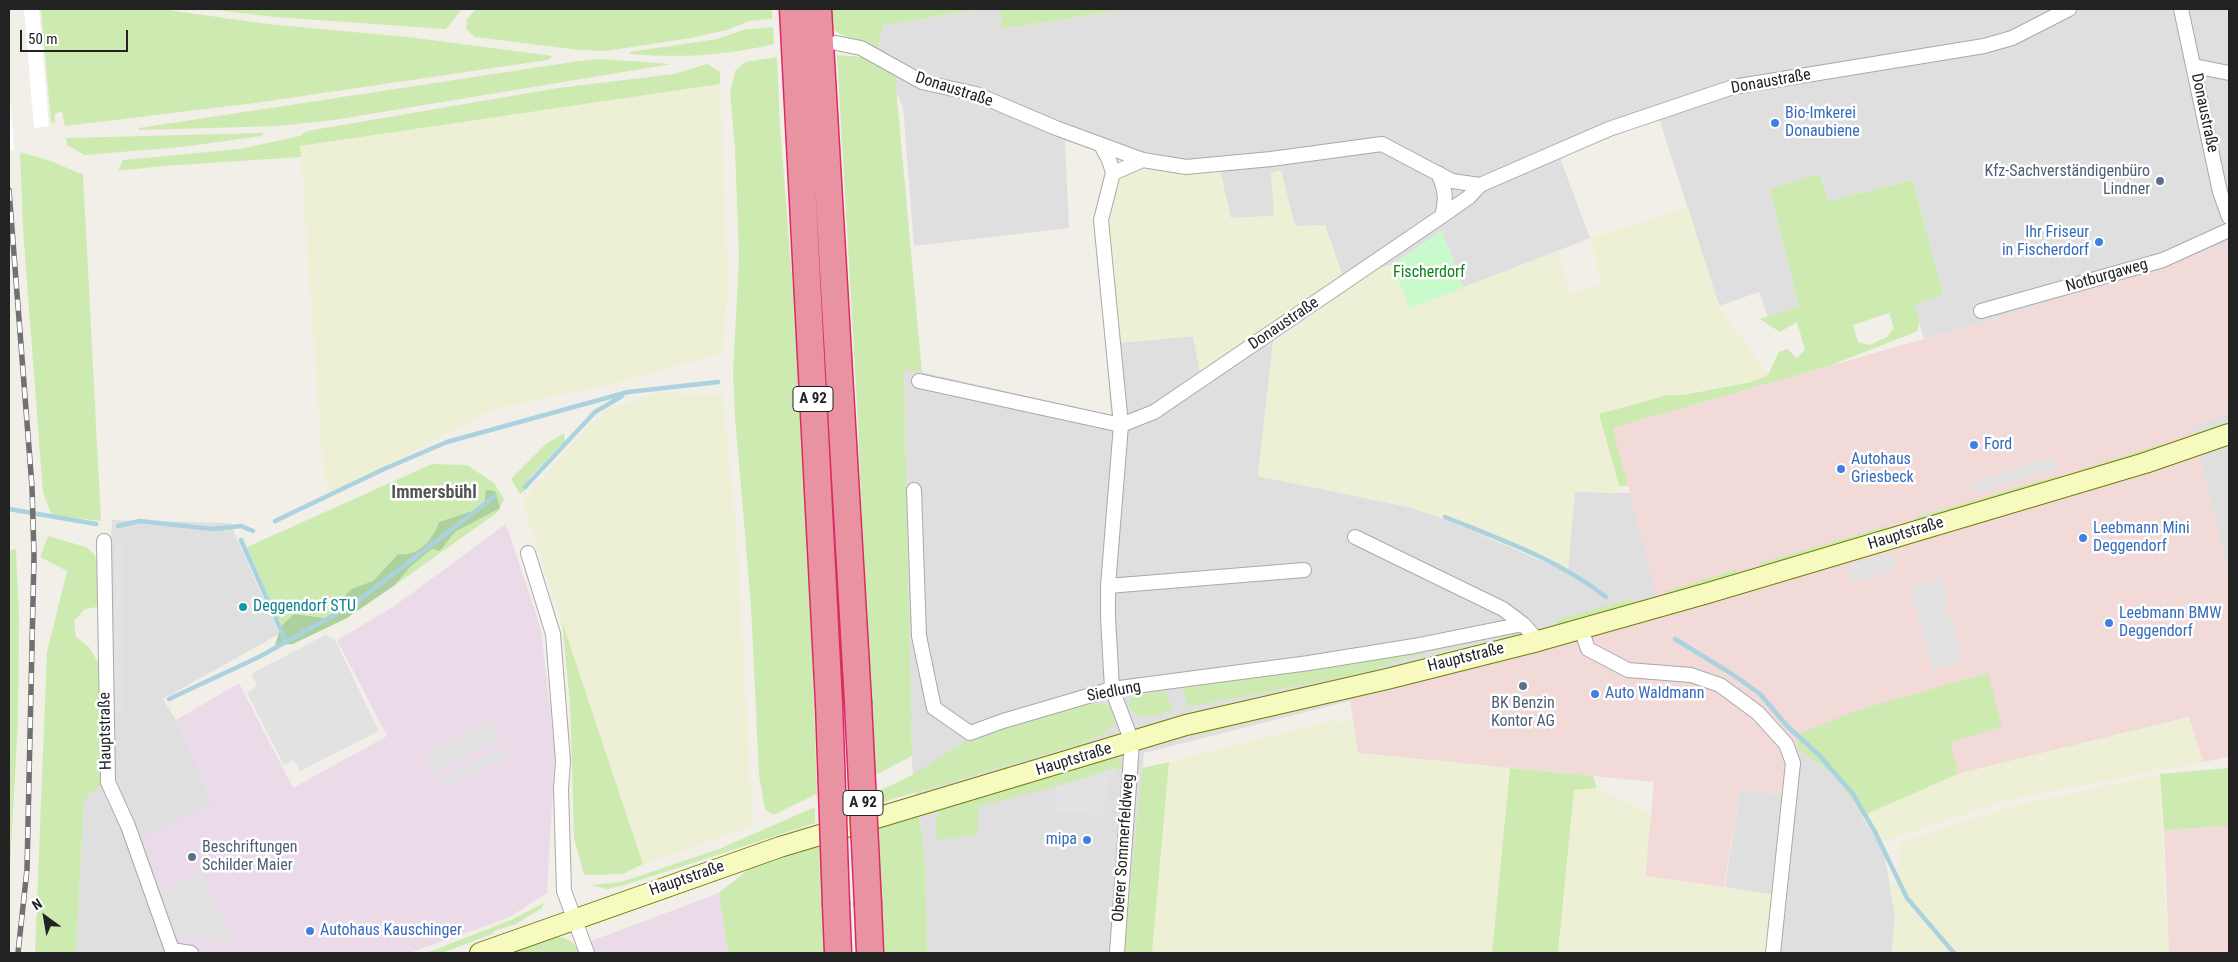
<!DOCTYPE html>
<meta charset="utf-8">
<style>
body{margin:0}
#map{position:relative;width:2238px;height:962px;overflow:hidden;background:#f2efe9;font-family:"Roboto Condensed",sans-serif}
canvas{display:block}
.frame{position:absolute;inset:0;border:10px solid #222;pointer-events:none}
.north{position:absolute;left:20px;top:892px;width:50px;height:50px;-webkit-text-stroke:4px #fff;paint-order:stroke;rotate:328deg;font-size:14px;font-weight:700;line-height:20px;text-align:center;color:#222}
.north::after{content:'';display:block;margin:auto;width:18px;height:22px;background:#222;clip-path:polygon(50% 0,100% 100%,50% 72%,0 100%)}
.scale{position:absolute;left:20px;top:30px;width:108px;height:22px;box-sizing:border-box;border:2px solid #222;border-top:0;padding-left:6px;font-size:15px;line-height:18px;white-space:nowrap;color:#222;-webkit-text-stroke:4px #fff;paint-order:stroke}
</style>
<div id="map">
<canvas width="2238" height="962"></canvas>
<div class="frame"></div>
<div class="north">N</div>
<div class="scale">50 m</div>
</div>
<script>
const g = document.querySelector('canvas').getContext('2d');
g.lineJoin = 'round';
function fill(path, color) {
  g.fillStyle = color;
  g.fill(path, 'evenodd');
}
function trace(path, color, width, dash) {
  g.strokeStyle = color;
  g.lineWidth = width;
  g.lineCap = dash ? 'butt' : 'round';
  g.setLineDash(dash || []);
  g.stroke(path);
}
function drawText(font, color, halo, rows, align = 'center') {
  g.font = font + ' "Roboto Condensed",sans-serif';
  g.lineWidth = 5;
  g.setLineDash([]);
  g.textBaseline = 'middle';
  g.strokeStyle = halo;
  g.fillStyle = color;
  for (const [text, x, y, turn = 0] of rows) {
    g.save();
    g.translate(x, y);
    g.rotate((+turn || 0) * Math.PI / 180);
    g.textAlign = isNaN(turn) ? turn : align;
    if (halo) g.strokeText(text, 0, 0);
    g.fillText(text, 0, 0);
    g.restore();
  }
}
fill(new Path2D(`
 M982 9H1000L1003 29 1127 9H2229V244L2011 314 1924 339 1914 304 1943 295 1913 180 1828 201 1821 175 1770 189 1799 307 1768 317 1759 292 1719 306 1659 118 1560 158 1590 238 1463 288 1442 231 1392 265 1342 275 1325 225 1296 227 1271 173 1275 216 1231 218 1143 160 1065 141 1069 228 914 246 903 107 875 52 878 51 883 25Z
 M1275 325 1258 476 1409 507 1447 520 1567 572 1575 491 1630 493 1662 613 1350 701 1144 753 1124 953H927L925 861 912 766 904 368 1111 415 1106 344 1194 336 1200 373Z
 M2229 413V575L2193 428Z
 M112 520 230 523 279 634 163 699 176 720 213 803 181 953H76L84 799 115 735 111 541Z
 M1797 748 1838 778 1884 852 1895 914 1892 953H1767L1774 895 1725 887 1740 789 1794 796Z`), '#e0dfdf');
fill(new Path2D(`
 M2229 244V413L2193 428 2229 575V757L2203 762 2188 717 1958 774 1949 742 1798 734 1795 796 1740 789 1724 887 1645 876 1654 782 1358 753 1350 701 1661 613 1613 428 2011 314Z
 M2229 826V953H2169L2164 830Z`), '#f2dad9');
fill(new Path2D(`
 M506 524 541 629 555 753 547 893 508 918 409 953H181L142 837 213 803 176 720 239 683 293 788 387 736 337 640 393 607Z
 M719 893 728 953H559Z`), '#ebdbe8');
fill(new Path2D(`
 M720 84 728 281 723 353 614 384 494 409 328 495 321 445 300 146Z
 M1153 168 1220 170 1231 218 1274 216 1271 173 1281 170 1295 226 1325 225 1342 275 1200 373 1193 336 1120 343 1109 239 1110 212 1118 181 1133 172Z
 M1688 208 1719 306 1768 375 1752 382 1683 395H1666L1599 414 1619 486 1618 493 1575 492 1568 572 1447 520 1409 507 1258 476 1273 344 1377 268 1392 265 1410 307 1559 251 1570 295 1602 284 1590 238Z
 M657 393 723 395 737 540 753 826 643 864 522 502 586 428 607 410Z
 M2189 717 2203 762 2007 800 1879 843 1862 816 1958 774Z
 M1333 720 1342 723 1353 720 1358 753 1510 768 1492 953H1152L1169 762Z
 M2160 774 2168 953H1892L1895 914 1890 886 1899 883V843L2014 806Z
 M1597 788 1651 814 1645 876 1774 895 1767 953H1558L1574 790Z`), '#eef0d5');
fill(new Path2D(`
 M41 9H161L267 24 408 37 553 56 548 60 255 103 65 126 62 111 55 114V123L51 122Z
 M208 9H462L446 29 274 17Z
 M476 9H772V19L749 21 727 30 691 38 606 51 579 50 475 37 466 29 467 19Z
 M832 9H982L883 25 878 51 875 52 833 30Z
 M1000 9H1127L1002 29Z
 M773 27 774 44C721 56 684 58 630 54V52L717 39 743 30Z
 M837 55 863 57 895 76 922 372 904 369 912 756 873 776 857 406Z
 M777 57 780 126 806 454 817 794 773 815 765 809 759 775 751 606 735 417 733 373 739 257 735 148 730 93 735 71 745 62Z
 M602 59 671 64 340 119 280 126 139 130V128L579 61Z
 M707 64 720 72V84L300 146 301 157 163 166 118 171 123 160 240 149 300 136 307 131 558 88 674 74Z
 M264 133 262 136 181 147 85 155 67 145 66 138Z
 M20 152 51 161 79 173H83L101 521 52 515 43 493 23 230Z
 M1820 174 1828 201 1913 180 1943 295 1915 304 1919 321 1918 331 1829 366 1613 428 1628 486H1619L1599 414 1667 395H1683L1752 382 1768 375 1779 352 1787 349 1797 358 1805 350 1797 322 1780 332 1760 319 1799 307 1770 189ZM1889 313 1894 328 1887 337 1870 345 1858 342 1853 325Z
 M564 433 565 441 529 478V487L520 494 511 479 546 444Z
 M2162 444V448L2084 472 2081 470Z
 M432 464 467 465 494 483 504 499 498 512 395 585 410 567 432 549 440 551 455 532 499 508 484 507 440 522C432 540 420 556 398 554L373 581 351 589 335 606 339 610 325 618 294 614 281 626 247 547Z
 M2057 476 2056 481 1917 521 1914 518Z
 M1888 526V529L1763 566 1760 563Z
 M48 536 86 547 95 555 98 572 97 607 85 609 74 621 76 637 89 647 101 667V784L84 799 76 953H35L47 652 67 571 40 557Z
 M16 549 19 619 18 721 9 887V550Z
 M1738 569 1737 574 1664 594V592Z
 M1632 599 1630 604 1556 625 1555 623 1556 620Z
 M562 621 643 864 623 874 584 875 574 838 570 703Z
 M1508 631V634L1435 651 1433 646Z
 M1424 650 1425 653 1396 661 1371 671 1190 707 1187 704 1183 690 1184 688Z
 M1988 673 2002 727 1950 742 1958 774 1862 816 1838 778 1797 748 1798 734 1858 710Z
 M1166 690 1172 710C1155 715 1143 722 1129 708L1130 701 1136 695Z
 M1368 690 1371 693 1198 735 1197 731Z
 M1091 703 1105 704 1113 711 1114 724 1102 735 1076 745 876 804 875 793 910 776 963 743 993 728Z
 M1111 758 1120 759 1124 768 1115 770V768L1055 787 979 806 977 835 937 840 936 820 941 806Z
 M1169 762 1152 953H1124L1142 768Z
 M1510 768 1593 776 1597 788 1574 790 1558 953H1492Z
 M2229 768V826L2164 830 2160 774Z
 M815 807V823L625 885 606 889 592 885 621 882 719 849Z
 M919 815 925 861 927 953H879L877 827Z
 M827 844 829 953H728L719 893 749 869Z
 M544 903 542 908 516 924 494 931 492 934 442 953H426L511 920Z
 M559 937C570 939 575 943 578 953H508L546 938Z`), '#cdebb0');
fill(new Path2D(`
 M486 490 495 491 500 508 455 532 440 551 432 549 410 567 395 585 347 618 293 644 275 645 281 626 294 614 325 618 338 610 335 606 351 589 373 581 398 554C420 556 432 540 439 522L484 507Z`), '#add19e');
fill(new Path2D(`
 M1442 231 1463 288 1410 308 1392 265Z`), '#c8facc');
fill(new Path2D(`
 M2053 457 2057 468 1975 494 1972 483Z
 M115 542H124V711H114Z
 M1892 553 1897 569 1853 583 1848 565Z
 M1944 578 1949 604 1944 606 1947 620 1952 618 1962 662 1933 670 1910 588Z
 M325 635 335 640 379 731 300 771 294 760 284 765 247 693 257 686 251 674Z
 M490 720 499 738 436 773 426 755Z
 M502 746 507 755 445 789 441 780Z
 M1115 768 1116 774 1108 779 1104 815 1057 813 1055 787Z
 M202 872V873L232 943 177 936 161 891Z`), '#e2e2e2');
fill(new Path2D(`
 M24 9H39L49 126 34 128Z
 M9 87 14 150H9Z`), '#fff');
trace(new Path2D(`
 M525 487 595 412 622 396
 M9 509 96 524
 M1445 517C1502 540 1557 559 1606 597
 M275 521 384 469 447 442 628 392 718 382
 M118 526 140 521 212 529 241 526 253 531
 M241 540 286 642
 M1675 639 1732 674 1760 694 1788 727 1818 754 1853 794 1875 832 1907 898 1954 953
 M169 699 259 657 354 604 495 496`), '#aad3df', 4.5);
const street = new Path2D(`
 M2181 9 2220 192 2229 217
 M836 43 861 48 922 82 976 94 1056 128 1143 160 1186 167 1271 159 1382 144 1452 181 1480 185
 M2194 66 2229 73
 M1101 145 1109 160 1113 173 1101 220 1121 425 1108 586V617L1112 689 1132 742 1117 953
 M1113 173 1143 160
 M1438 173C1445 188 1447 199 1442 216
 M1981 311 2163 260 2229 230
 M919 381 1121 425 1154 412 1442 216 1469 197 1480 185 1609 129 1733 87 1984 46 2012 38 2069 9
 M914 490 919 636 934 708 970 733 1003 721 1112 689 1309 663 1414 646 1523 624
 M1355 537 1503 609 1523 624 1538 641
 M104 541 108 782 128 826 172 950 191 953
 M528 553 553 634 563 761 561 789 564 891 587 953
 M1108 586 1304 570
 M1581 629 1588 649 1628 670 1691 675 1720 685 1758 713 1786 744 1793 763 1773 953`);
const secondary = new Path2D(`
 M480 953 780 847 1186 725 1387 679 1538 641 1708 593 2145 463 2229 434`);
const highway = new Path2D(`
 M793 9 829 703
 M818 9 858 702
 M836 905 838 953
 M868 905 870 953`);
trace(street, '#a9a9a9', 16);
trace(secondary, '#707d05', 22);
trace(highway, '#dc2a67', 29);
trace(street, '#fff', 14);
trace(secondary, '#f7fabf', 20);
trace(highway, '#e892a2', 26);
const rail = new Path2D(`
 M9 190 32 487 34 556 27 869 18 953`);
trace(rail, '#707070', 5.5);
trace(rail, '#fff', 4, [11]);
const highwayBridge = new Path2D(`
 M858 702 868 905
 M829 703 836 905`);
trace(highwayBridge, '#dc2a67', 29, []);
trace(highwayBridge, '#e892a2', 26);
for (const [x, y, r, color] of [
 [1775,123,5,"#3f7fe0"],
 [2160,181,5,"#5c6f8a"],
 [2099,242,5,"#3f7fe0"],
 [1974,445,5,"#3f7fe0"],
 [1841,469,5,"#3f7fe0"],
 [2083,538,5,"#3f7fe0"],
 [243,607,5,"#0f9aa8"],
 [2109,623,5,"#3f7fe0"],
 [1523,686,5,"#5c6f8a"],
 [1595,694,5,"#3f7fe0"],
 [1087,840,5,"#3f7fe0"],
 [192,857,5,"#5c6f8a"],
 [310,931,5,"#3f7fe0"]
]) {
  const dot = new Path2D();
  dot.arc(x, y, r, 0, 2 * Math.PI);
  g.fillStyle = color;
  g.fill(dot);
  trace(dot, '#fff', 2);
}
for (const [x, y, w] of [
 [813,399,40],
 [863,803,40]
]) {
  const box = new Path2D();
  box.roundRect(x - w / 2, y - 12.5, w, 25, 4);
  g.fillStyle = '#fff';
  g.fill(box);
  trace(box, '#222', 1);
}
drawText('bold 15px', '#222', null, [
 ["A 92",813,399],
 ["A 92",863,803]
]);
drawText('16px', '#222', '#fff', [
 ["Donaustraße",1771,82,-10],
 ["Donaustraße",954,90,18],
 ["Donaustraße",2204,113,78],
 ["Notburgaweg",2107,276,-16],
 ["Donaustraße",1284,324,-34],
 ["Hauptstraße",1906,534,-17],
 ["Hauptstraße",1466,658,-14],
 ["Siedlung",1114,692,-11],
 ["Hauptstraße",106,731,-91],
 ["Hauptstraße",1074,760,-17],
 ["Oberer Sommerfeldweg",1124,848,-86],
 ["Hauptstraße",687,879,-19]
]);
drawText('16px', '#366cbe', '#fff', [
 ["Bio-Imkerei",1785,114],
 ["Donaubiene",1785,132],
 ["Ihr Friseur",2089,233,"right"],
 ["in Fischerdorf",2089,251,"right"],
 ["Ford",1984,445],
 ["Autohaus",1851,460],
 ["Griesbeck",1851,478],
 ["Leebmann Mini",2093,529],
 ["Deggendorf",2093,547],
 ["Leebmann BMW",2119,614],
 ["Deggendorf",2119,632],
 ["Auto Waldmann",1605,694],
 ["mipa",1077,840,"right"],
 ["Autohaus Kauschinger",320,931]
], 'left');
drawText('16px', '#4e5e75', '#fff', [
 ["Kfz-Sachverständigenbüro",2150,172],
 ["Lindner",2150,190],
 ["BK Benzin",1523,704,"center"],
 ["Kontor AG",1523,722,"center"],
 ["Beschriftungen",202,848,"left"],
 ["Schilder Maier",202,866,"left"]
], 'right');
drawText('16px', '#0c8416', '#fff', [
 ["Fischerdorf",1429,273]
]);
drawText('16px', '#0d838f', '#fff', [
 ["Deggendorf STU",253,607]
], 'left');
drawText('bold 18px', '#555', '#fff', [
 ["Immersbühl",434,493]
]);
</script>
